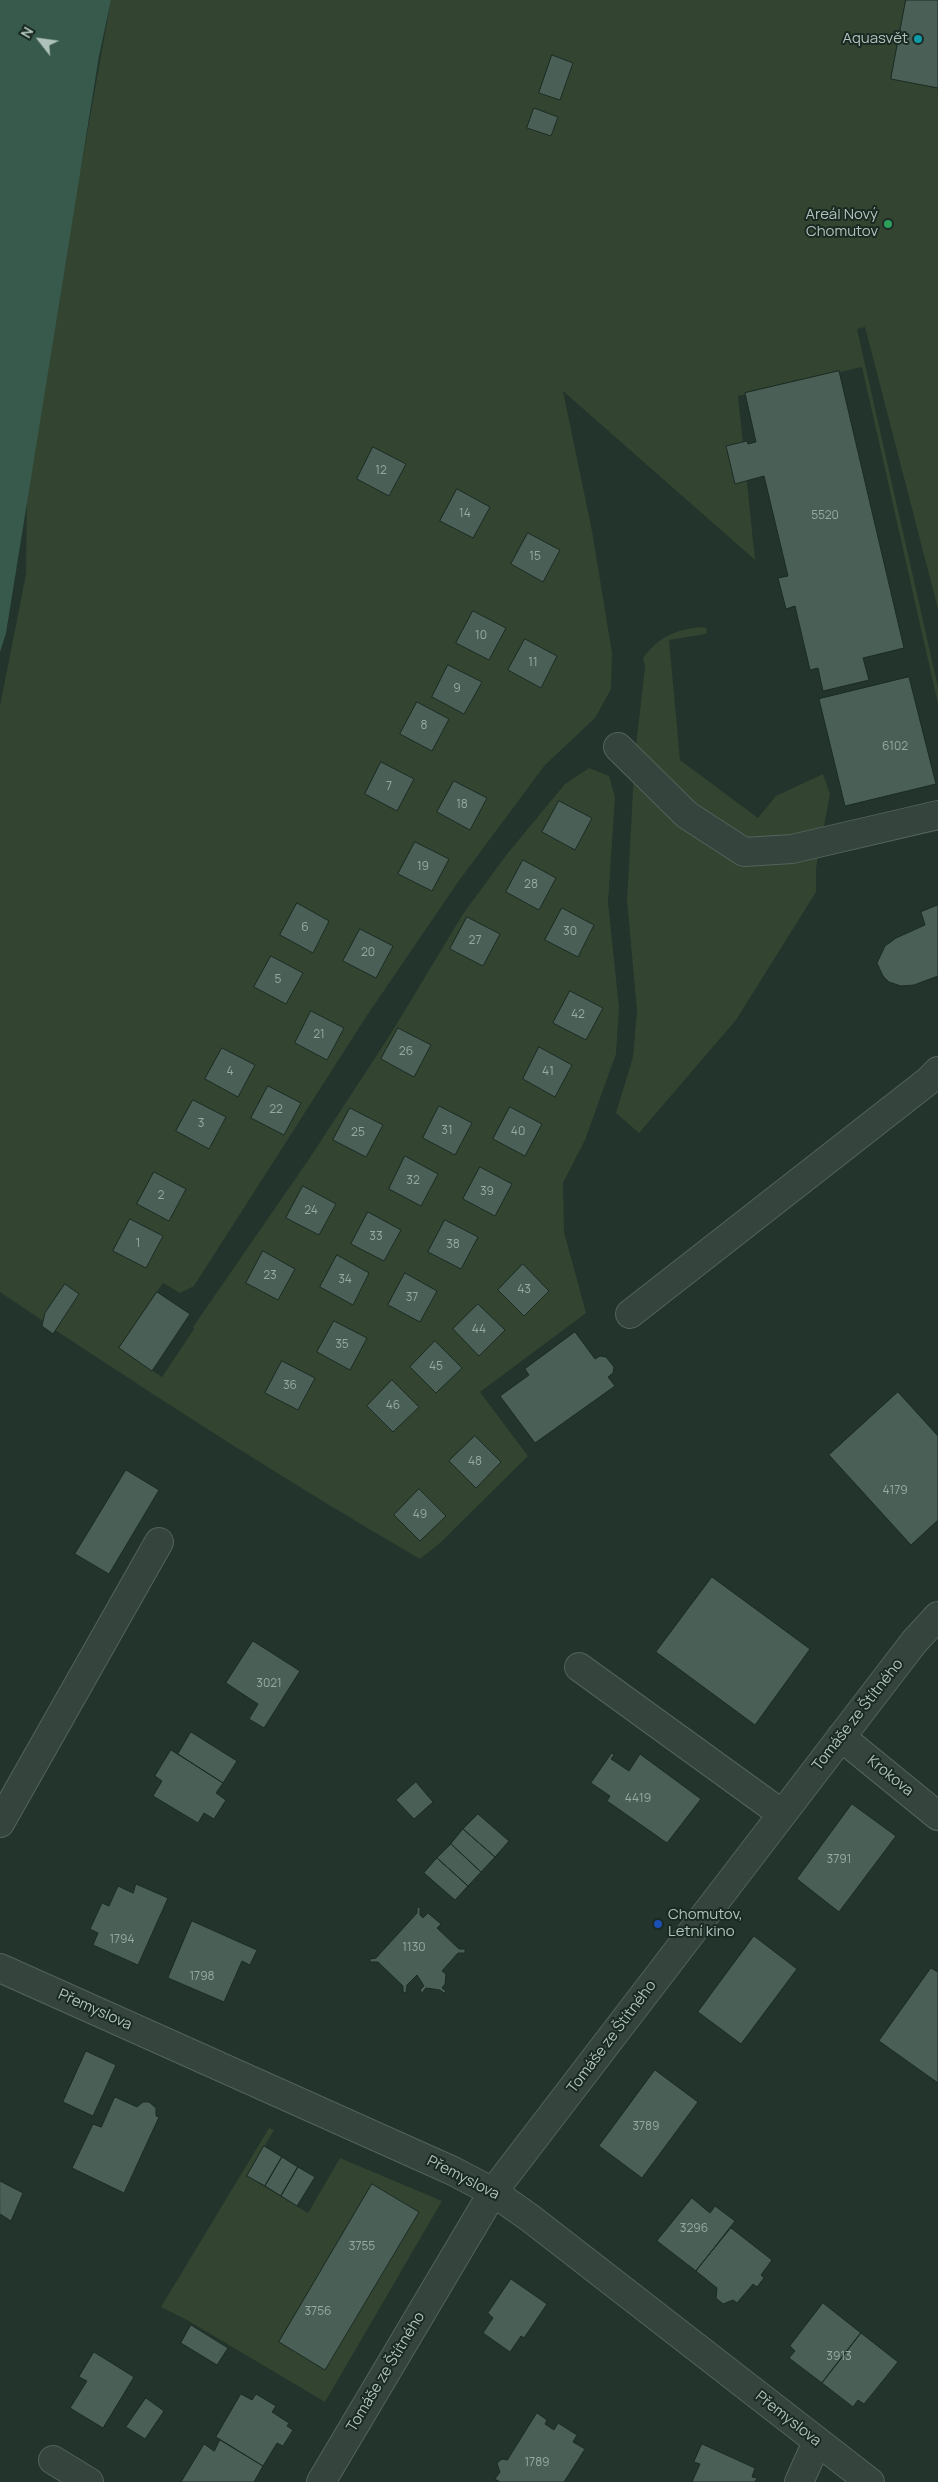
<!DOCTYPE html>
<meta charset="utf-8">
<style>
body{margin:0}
#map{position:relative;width:938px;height:2482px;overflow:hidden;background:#22342c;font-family:Manrope,sans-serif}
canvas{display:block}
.north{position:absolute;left:15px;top:15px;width:50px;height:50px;-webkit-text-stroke:4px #1a2a23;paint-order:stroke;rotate:300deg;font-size:14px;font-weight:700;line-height:20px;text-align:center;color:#afc2bb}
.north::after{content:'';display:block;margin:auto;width:18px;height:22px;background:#afc2bb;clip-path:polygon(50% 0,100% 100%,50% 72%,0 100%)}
</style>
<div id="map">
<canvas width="938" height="2482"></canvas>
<div class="north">N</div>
</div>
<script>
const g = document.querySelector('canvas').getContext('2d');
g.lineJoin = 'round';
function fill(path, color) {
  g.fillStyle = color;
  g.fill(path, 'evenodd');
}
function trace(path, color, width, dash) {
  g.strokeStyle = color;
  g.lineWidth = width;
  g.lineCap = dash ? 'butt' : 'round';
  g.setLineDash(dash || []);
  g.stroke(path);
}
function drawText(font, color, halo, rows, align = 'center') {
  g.font = font + ' Manrope,sans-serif';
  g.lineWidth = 4;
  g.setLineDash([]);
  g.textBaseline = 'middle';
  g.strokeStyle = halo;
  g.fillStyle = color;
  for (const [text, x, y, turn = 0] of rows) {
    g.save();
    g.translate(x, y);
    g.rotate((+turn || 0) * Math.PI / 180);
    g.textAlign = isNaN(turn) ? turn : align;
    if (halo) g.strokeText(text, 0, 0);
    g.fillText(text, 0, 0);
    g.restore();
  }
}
fill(new Path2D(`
 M111 0H938V609L865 327 857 329 938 687V704L862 367 738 396 755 560 563 391 592 531 612 653 611 689 595 718 545 765 458 882 366 1017 194 1286 180 1293 163 1283 119 1348 162 1377 194 1329 193 1327 309 1159 390 1035 463 914 507 854 565 784 589 768 609 776 615 797 608 902 619 1008 616 1054 585 1140 563 1183 564 1232 586 1313 480 1392 528 1456 440 1543 420 1559C296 1487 175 1409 55 1330L79 1294 65 1285 45 1313 43 1321 0 1292V706L26 574 28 389 48 352Z
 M701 627 707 628 706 634 669 640 680 760 758 818 776 796 823 774 830 794 816 868V892L736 1020 639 1133 616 1113 633 1057 637 1011 627 900 635 754 645 667 643 658C659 636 676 630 701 627Z
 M269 2128 274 2130 247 2176 308 2213 340 2158 442 2201 325 2402 187 2320 161 2307Z`), '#334430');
fill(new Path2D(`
 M0 0H111L99 56 6 633 0 652Z`), '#375a4c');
const building = new Path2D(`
 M906 0H938V88L891 79Z
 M552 55 573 63 560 100 539 93Z
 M534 108 558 117 551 136 527 128Z
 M839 371 904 648 863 658 869 680 823 691 818 668 810 670 795 606 786 609 778 578 788 576 764 476 735 484 726 446 747 441 748 444 756 442 745 393Z
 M373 447 406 464 389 496 357 479Z
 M457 489 490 507 473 538 440 521Z
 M528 533 560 550 543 582 511 564Z
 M473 611 506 628 489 660 456 643Z
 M525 639 557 656 541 688 508 670Z
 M448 665 482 682 464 714 432 697Z
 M909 677 936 784 845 806 819 699Z
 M417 702 449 719 432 751 400 734Z
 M381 762 414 779 397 811 365 794Z
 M454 781 487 798 470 830 437 812Z
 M559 801 592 818 575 850 542 832Z
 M415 842 449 859 432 891 398 874Z
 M523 860 556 878 539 910 506 892Z
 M297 903 329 921 313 953 280 935Z
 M938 905V976L914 985 901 986 889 982 883 976 877 963 885 946 896 938 925 925 921 912Z
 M562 908 594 925 578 957 545 940Z
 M467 917 500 934 483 966 450 949Z
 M360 929 393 946 376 978 343 961Z
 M271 956 303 973 286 1004 254 987Z
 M570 991 603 1008 586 1040 553 1023Z
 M311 1011 344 1028 327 1060 295 1043Z
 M398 1028 431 1045 414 1077 381 1059Z
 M539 1047 572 1065 555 1097 523 1079Z
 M222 1048 255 1065 238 1097 205 1079Z
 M268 1086 301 1103 284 1135 251 1118Z
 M193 1100 226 1117 209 1149 176 1131Z
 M439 1106 472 1123 455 1155 423 1138Z
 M510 1107 542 1124 525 1156 493 1139Z
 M350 1108 383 1125 366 1157 333 1140Z
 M405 1156 438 1174 421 1206 389 1189Z
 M480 1167 512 1184 495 1216 463 1199Z
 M154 1172 186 1189 169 1221 137 1204Z
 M303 1186 336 1204 319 1235 286 1218Z
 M368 1212 401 1230 384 1261 351 1244Z
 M130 1219 163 1236 146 1268 113 1251Z
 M445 1220 478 1237 461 1269 428 1252Z
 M263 1251 295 1269 278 1300 246 1283Z
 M337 1255 369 1273 353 1305 320 1287Z
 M523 1264 549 1291 524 1316 498 1290Z
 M405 1273 437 1291 420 1322 388 1305Z
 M65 1284 79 1294 53 1334 42 1326 45 1313Z
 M157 1292 190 1314 152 1371 119 1348Z
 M478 1304 505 1330 479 1356 453 1329Z
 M334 1321 367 1338 350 1370 317 1352Z
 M575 1332 595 1359 600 1356 606 1357 614 1367 613 1373 608 1377 615 1386 535 1443 500 1396 529 1375 525 1369Z
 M435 1341 462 1368 436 1393 410 1367Z
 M282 1361 315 1378 298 1410 265 1393Z
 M392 1380 419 1407 393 1432 367 1406Z
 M898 1392 938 1436V1520L911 1545 829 1455Z
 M475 1436 501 1462 476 1488 449 1461Z
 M126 1470 159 1490 109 1574 75 1554Z
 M419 1489 446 1516 420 1541 394 1515Z
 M712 1577 810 1649 755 1725 656 1652Z
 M253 1641 300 1671 264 1728 249 1719 258 1704 226 1683Z
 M191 1732 237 1761 223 1783 178 1754Z
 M171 1750 223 1783 216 1793 226 1800 214 1819 204 1813 198 1823 153 1796 162 1781 155 1776Z
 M612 1753 614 1755 611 1759 629 1771 640 1754 701 1799 667 1843 607 1801 610 1796 591 1783Z
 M416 1782 433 1802 414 1819 396 1800Z
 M852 1804 896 1836 839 1912 797 1879Z
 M478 1814 509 1841 495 1857 463 1829Z
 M463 1829 495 1857 481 1872 451 1844Z
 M451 1844 481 1872 468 1886 437 1858Z
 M437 1858 468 1886 455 1900 424 1873Z
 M136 1884 168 1898 138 1965 93 1945 98 1933 90 1929 102 1903 109 1906 118 1886 133 1893Z
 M420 1907V1915L423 1918 428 1913 441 1924 437 1928 459 1949H465V1953H458L442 1971 446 1974 445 1984 442 1988 446 1991 444 1993 440 1990 426 1988 422 1993 420 1990 424 1986 417 1975 407 1985 406 1993 403 1992V1986L378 1962H370V1959L376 1958 417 1913V1908Z
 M192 1921 257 1950 250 1965 242 1961 224 2002 168 1978Z
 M754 1936 797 1969 741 2044 698 2012Z
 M931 1968 938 1972V2083L879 2041Z
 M86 2051 116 2065 93 2116 63 2102Z
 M655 2070 698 2102 642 2178 599 2146Z
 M115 2097 137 2107 143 2102H149L156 2108V2116L159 2117 124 2193 72 2168 93 2124 101 2127Z
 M264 2146 282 2157 265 2186 247 2176Z
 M282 2157 298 2167 281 2196 265 2186Z
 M298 2167 315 2177 297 2206 281 2196Z
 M0 2181 23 2193 11 2221 0 2214Z
 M372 2184 419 2212 325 2370 279 2342Z
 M692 2198 710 2213 715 2206 735 2221 696 2271 657 2241Z
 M731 2228 772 2260 761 2275 764 2278 757 2287 753 2284 737 2303 733 2300 723 2304 716 2298 717 2288 696 2271Z
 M511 2279 547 2304 524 2338 521 2336 510 2352 483 2333 493 2318 488 2313Z
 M823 2303 861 2333 822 2383 789 2358 795 2351 790 2346Z
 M191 2325 228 2348 217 2365 181 2343Z
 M861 2333 898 2362 864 2404 858 2400 853 2407 822 2383Z
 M94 2352 134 2377 103 2428 70 2408 87 2381 79 2377Z
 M241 2394 252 2400 256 2394 276 2406 272 2412 289 2423 287 2426 293 2430 283 2446 277 2443 263 2466 216 2437Z
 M146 2398 164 2411 145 2439 126 2427Z
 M537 2413 547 2420 545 2424 554 2430 558 2423 577 2435 573 2442 585 2449 564 2482H500L495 2479 500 2472 497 2463 502 2459 507 2460Z
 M220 2440 263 2466 254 2482H181L204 2444 214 2451Z
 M702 2444 755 2468 752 2477 757 2478 755 2482H692L700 2464 694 2462Z`);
fill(building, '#4a6057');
trace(building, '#1c2c25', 1);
const minor = new Path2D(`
 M618 747 687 815 744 852 792 849 938 815
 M630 1314 928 1081 938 1071
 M579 1667 782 1814
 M841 1737 938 1816
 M0 1823 159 1542
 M0 1968 453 2171 493 2192 530 2218 870 2482
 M53 2460 89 2482
 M321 2482 493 2192 914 1642 938 1616
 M799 2482 817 2442`);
trace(minor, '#52635c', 30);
trace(minor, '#35453e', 28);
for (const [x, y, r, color] of [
 [918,39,5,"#0f9aa8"],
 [888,224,5,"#2e9e5b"],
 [658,1924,5,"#1a4fb4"]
]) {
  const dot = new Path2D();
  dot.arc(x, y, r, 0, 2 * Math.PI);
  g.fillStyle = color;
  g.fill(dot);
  trace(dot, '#1a2a23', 2);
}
drawText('12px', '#96aaa2', null, [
 ["12",381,471],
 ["14",465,514],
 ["5520",825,516],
 ["15",535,557],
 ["10",481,636],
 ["11",533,663],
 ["9",457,689],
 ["8",424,726],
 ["6102",895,747],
 ["7",389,787],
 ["18",462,805],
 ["19",423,867],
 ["28",531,885],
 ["6",305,928],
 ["30",570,932],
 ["27",475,941],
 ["20",368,953],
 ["5",278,980],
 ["42",578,1015],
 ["21",319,1035],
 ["26",406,1052],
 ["4",230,1072],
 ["41",548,1072],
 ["22",276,1110],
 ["3",201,1124],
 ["31",447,1131],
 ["40",518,1132],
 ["25",358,1133],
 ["32",413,1181],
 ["39",487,1192],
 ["2",161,1196],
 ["24",311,1211],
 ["33",376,1237],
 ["1",138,1244],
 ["38",453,1245],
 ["23",270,1276],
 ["34",345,1280],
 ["43",524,1290],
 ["37",412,1298],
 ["44",479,1330],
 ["35",342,1345],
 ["45",436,1367],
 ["36",290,1386],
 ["46",393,1406],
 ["48",475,1462],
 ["4179",895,1491],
 ["49",420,1515],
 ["3021",269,1684],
 ["4419",638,1799],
 ["3791",839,1860],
 ["1794",122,1940],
 ["1130",414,1948],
 ["1798",202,1977],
 ["3789",646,2127],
 ["3296",694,2229],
 ["3755",362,2247],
 ["3756",318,2312],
 ["3913",839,2357],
 ["1789",537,2463]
]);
drawText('15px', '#afc2bb', '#1a2a23', [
 ["Aquasvět",908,39],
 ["Areál Nový",878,215],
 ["Chomutov",878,232],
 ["Chomutov,",668,1915,"left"],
 ["Letní kino",668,1932,"left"]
], 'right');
drawText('15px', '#afc2bb', '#1a2a23', [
 ["Tomáše ze Štítného",858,1715,-52],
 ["Krokova",890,1776,39],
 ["Přemyslova",95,2010,24],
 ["Tomáše ze Štítného",612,2037,-53],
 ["Přemyslova",463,2178,27],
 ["Tomáše ze Štítného",386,2372,-59],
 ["Přemyslova",788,2419,38]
]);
</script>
